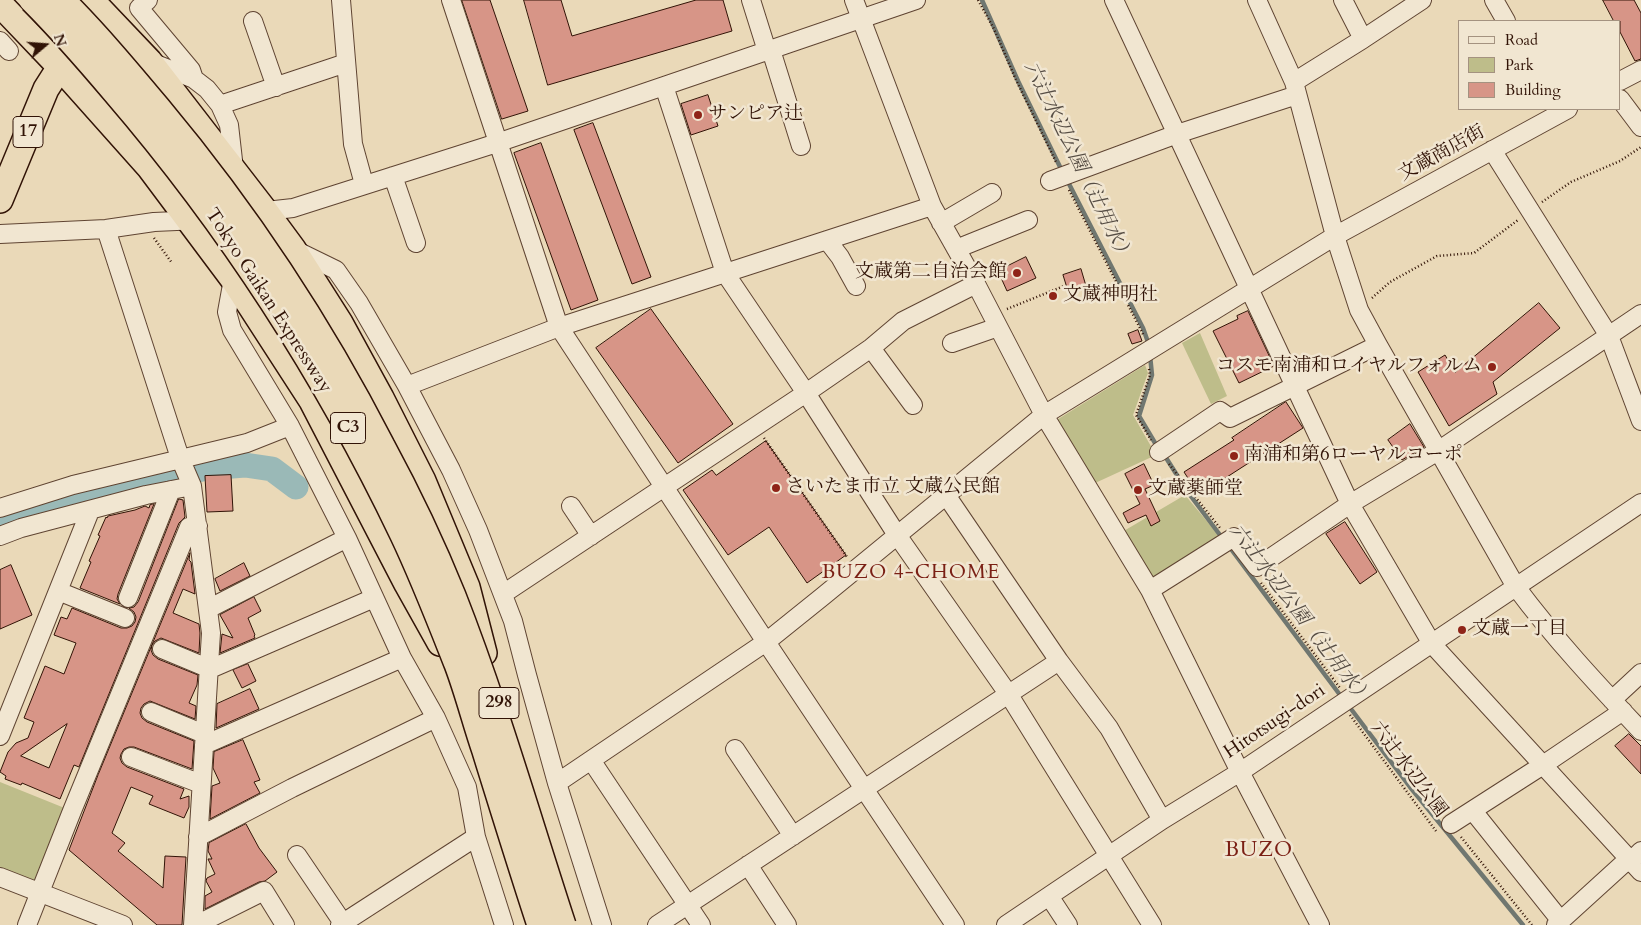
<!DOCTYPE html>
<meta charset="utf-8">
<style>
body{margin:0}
#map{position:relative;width:1641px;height:925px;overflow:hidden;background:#ead9b8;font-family:Cardo,serif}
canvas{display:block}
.legend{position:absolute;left:1458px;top:20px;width:162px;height:90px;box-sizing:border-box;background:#f1e6d1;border:1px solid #a49280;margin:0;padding:6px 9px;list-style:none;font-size:15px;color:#311306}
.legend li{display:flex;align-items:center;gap:10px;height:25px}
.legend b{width:25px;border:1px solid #a49280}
.north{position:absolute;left:20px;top:20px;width:50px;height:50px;-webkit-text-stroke:4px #f1e6d1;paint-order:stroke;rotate:72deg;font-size:14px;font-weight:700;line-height:20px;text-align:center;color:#311306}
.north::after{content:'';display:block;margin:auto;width:18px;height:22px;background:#311306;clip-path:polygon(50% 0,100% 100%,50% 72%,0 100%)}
</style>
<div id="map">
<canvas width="1641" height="925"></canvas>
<ul class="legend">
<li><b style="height:6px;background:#f1e6d1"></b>Road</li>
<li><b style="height:14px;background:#bebd8a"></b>Park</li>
<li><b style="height:14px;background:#d79587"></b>Building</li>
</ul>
<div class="north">N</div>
</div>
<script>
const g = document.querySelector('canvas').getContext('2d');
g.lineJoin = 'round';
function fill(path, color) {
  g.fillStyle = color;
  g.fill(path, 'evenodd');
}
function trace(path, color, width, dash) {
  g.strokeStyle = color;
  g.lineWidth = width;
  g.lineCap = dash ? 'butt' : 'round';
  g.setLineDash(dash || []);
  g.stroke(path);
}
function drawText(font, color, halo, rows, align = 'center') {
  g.font = font + ' Cardo,"Noto Serif JP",serif';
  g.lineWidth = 5;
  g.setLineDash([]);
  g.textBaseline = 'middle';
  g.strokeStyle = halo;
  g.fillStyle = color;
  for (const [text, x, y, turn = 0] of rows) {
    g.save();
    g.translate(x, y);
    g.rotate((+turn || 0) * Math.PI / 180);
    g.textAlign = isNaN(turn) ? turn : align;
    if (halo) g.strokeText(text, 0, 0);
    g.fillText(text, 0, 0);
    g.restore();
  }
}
fill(new Path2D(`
 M1200 333 1227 396 1211 404 1182 343Z
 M1145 365 1148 373 1133 415 1156 455 1093 484 1055 421Z
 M1185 495 1225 543 1154 582 1122 532Z
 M0 782 72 811 40 893 0 877Z`), '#bebd8a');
trace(new Path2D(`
 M982 0 1018 81 1063 173
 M1067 180 1143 328 1149 345
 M1150 355 1152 375 1139 416 1158 448
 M1163 453 1187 491 1223 539
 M1228 545 1343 699
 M1348 705 1410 787 1523 925`), '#707770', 4.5);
trace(new Path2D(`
 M0 524 77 498 206 468 245 465 272 469 296 487`), '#9ab9b7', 25);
const building = new Path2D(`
 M462 0H490L528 111 502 119Z
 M524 0H561L572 36 696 0H723L732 31 548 85Z
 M1603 0H1634L1641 13V59L1635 61 1620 32V21H1614Z
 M708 95 718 126 691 135 681 104Z
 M593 123 651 277 632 284 574 130Z
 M541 143 598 300 571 310 514 153Z
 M1026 257 1036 278 1007 291 998 271Z
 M1081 269 1086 286 1068 291 1063 275Z
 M1539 303 1560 328 1493 382 1497 394 1449 426 1418 372 1445 355 1455 372Z
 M651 309 733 424 678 463 596 348Z
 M1248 311 1274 366 1239 383 1213 331 1238 319 1237 316Z
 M1138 330 1142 341 1132 344 1128 334Z
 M1286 402 1303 428 1199 495 1184 472 1234 440 1232 438Z
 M1410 424 1424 447 1402 460 1388 440Z
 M766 441 846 555 807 583 769 527 728 555 683 490 712 470 716 475Z
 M1144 464 1154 485 1145 489 1160 521 1151 526 1146 515 1128 523 1123 513 1140 504 1125 474Z
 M231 475 233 511 207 512 205 476Z
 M179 499 183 500 185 517 179 523 79 767 74 765 60 799 22 783 21 785 5 779 6 776 0 772 8 752 16 743 28 738 34 722 24 718 45 666 64 674 76 643 54 635 61 617 67 619 72 608 121 628H127L132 626 135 622 136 617 134 612 129 608 134 607 138 602ZM67 724 49 768 21 756Z
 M154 504 118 594 117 599 120 604 80 588 91 562 89 561 100 536 98 535 106 517 107 518 108 516 135 510 145 506 149 508 150 505Z
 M1345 522 1377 572 1360 584 1326 534Z
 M190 553 189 560 191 562 195 594 183 589 173 613 199 624 200 633 199 653 161 638 155 641 152 645 151 650 153 655 158 659 198 675 197 685 189 703 196 706 195 719 150 701 144 704 141 708 140 713 142 718 147 722 194 741 192 769 134 747H129L124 749 121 754 120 758 122 763 127 767 184 789 180 799 189 796V807L184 818 149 804 153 796 131 787 112 833 125 843 118 851 163 888 165 856 186 857 182 925H157L69 850 98 775Z
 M244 563 250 576 220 591 215 579Z
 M11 565 32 615 0 629V570Z
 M254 597 261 611 248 618 255 635 254 636 255 638 220 653 222 634 233 638 220 615Z
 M248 664 256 681 242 688 233 670Z
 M250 689 259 709 216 728 217 704Z
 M1629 734 1641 746V774L1615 746Z
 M243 740 260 780 254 782 260 793 210 819 212 786 220 783 213 768 214 752Z
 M246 824 259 848 277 872 265 881 259 882 205 909V896L212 892 206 881 207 878 215 874 208 859H212L208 851 209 843Z`);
fill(building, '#d79587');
trace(building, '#311306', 1);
const minor = new Path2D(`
 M148 0 139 8 191 70 194 79
 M341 0 353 144 364 184
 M451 0 559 327 766 642 955 925
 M751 0 767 51
 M854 0 932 206 976 284 1044 415 1150 590 1240 772 1320 925
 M1114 0 1350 504 1432 644 1641 872
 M1257 0 1294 82 1335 236 1359 310 1378 345 1516 587C1554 638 1597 684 1641 731
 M1343 0 1363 39
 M1494 0 1506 21
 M253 21 276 87
 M0 41 9 51
 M771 50 801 146
 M151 62 194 79 207 89 220 105 229 125 234 169
 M1620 81 1641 70
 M1294 82 1363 39 1422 0
 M664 86 725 273 806 393 897 535 1009 695 1152 925
 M1620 99 1641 127
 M220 105 346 63
 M1492 150 1609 336 1641 421
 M393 176 416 243
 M1050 181 1177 134 1297 95
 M257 212 293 208 497 143 916 0
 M941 223 992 193
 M106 229 180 458 192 486 211 633 193 925
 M0 234 106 229 154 222 199 220
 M827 240 840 257 856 286
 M293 249 336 270 359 303 407 386 451 470 478 530 513 621 527 675 557 783 602 925
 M956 249 1028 220
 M233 279 227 312 232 330 290 426 347 538 402 658 436 718 467 787 476 837 504 925
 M952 343 998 327
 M871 348 913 405
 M407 386 559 327 932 206
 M1159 452 1220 411 1230 418 1378 345
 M571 506 591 536
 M0 508 73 485 247 443 290 426
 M0 536 21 528 146 495 192 486
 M1150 590 1234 537 1257 567 1350 504 1438 451 1641 314
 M58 591 125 618
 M503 594 806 393 871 348 903 321 976 284
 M128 598 171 490
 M208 609 347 538
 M162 649 210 669 374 598
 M1059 661 1109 728 1162 820
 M1612 700 1641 673
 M151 712 204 734
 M0 736 90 511
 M204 745 402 658
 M735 749 793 836
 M131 757 201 784
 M591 760 701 925
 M557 783 766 642 822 597 1044 415 1335 236 1568 109
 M1473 811 1561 921
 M1451 824 1543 765 1623 711
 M198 837 292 788 436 718
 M297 855 343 923
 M748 865 787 925
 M0 877 123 925
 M1049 896 1068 925
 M27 925 72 811 189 527 198 526
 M196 925 264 891 285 925
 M340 925 476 837
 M657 925 1059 661 946 495
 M1006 925 1162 820 1240 772 1641 503
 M1556 925 1623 864 1631 861 1641 851`);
const highway = new Path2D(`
 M91 0 149 61 265 211 293 249 340 323 381 398 423 481 467 587 484 653
 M0 4 60 67 150 168 233 279 312 401 407 584 440 643
 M0 200 46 89 60 67 65 52`);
trace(minor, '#5f4432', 20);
trace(highway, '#311306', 28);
trace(new Path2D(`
 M978 0 994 29 1016 80 1056 162
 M1069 190 1144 336
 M1542 202 1571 182 1620 161 1641 147
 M154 238 172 263
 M1372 298 1390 282 1437 256 1474 253 1518 220
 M1007 309 1064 286
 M1149 369 1150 375 1136 415 1151 440
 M764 438 847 557
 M1169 464 1220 528
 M1261 583 1340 688
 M1350 715 1436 831
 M1461 837 1532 925`), '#311306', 2.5, [1, 2.5]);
trace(minor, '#f1e6d1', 18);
trace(highway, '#ead9b8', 25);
const highwayBridge = new Path2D(`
 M32 0C61 29 88 60 115 92 231 227 326 374 403 535 423 577 440 621 457 664 468 693 475 722 485 751 503 809 521 867 540 925
 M62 0C96 34 127 71 158 108 245 212 320 325 382 446 408 494 432 544 453 596 495 703 527 815 563 925`);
trace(highwayBridge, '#311306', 28, []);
trace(highwayBridge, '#ead9b8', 25);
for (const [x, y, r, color] of [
 [698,115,5,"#8f2418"],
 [1017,273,5,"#8f2418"],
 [1053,296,5,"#8f2418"],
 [1492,367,5,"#8f2418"],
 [1234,456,5,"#8f2418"],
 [776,488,5,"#8f2418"],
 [1138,490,5,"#8f2418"],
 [1462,630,5,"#8f2418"]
]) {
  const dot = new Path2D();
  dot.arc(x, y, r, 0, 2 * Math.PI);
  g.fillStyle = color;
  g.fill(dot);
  trace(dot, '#f1e6d1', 2);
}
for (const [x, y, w] of [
 [28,132,30],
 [348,428,35],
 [499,703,40]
]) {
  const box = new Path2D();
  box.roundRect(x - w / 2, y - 15.5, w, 31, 4);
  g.fillStyle = '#f1e6d1';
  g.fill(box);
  trace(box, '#311306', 1);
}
drawText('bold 18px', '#311306', null, [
 ["17",28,132],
 ["C3",348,428],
 ["298",499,703]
]);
drawText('19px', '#311306', '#f1e6d1', [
 ["サンピア辻",708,115],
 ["文蔵第二自治会館",1007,273,"right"],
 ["文蔵神明社",1063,296],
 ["コスモ南浦和ロイヤルフォルム",1482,367,"right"],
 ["南浦和第6ローヤルコーポ",1244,456],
 ["さいたま市立 文蔵公民館",786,488],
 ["文蔵薬師堂",1148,490],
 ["文蔵一丁目",1472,630]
], 'left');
drawText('19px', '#311306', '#f1e6d1', [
 ["文蔵商店街",1442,154,-29],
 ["Tokyo Gaikan Expressway",268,301,57],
 ["Hitotsugi-dori",1275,722,-34],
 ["六辻水辺公園",1408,770,53]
]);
drawText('italic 20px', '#564d44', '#f1e6d1', [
 ["六辻水辺公園（辻用水）",1077,162,64],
 ["六辻水辺公園（辻用水）",1299,615,53]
]);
g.letterSpacing = '1px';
drawText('20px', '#7a1f14', '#f1e6d1', [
 ["BUZO 4-CHOME",911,573]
]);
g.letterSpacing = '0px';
g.letterSpacing = '1px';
drawText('21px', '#7a1f14', '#f1e6d1', [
 ["BUZO",1259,851]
]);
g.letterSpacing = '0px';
</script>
